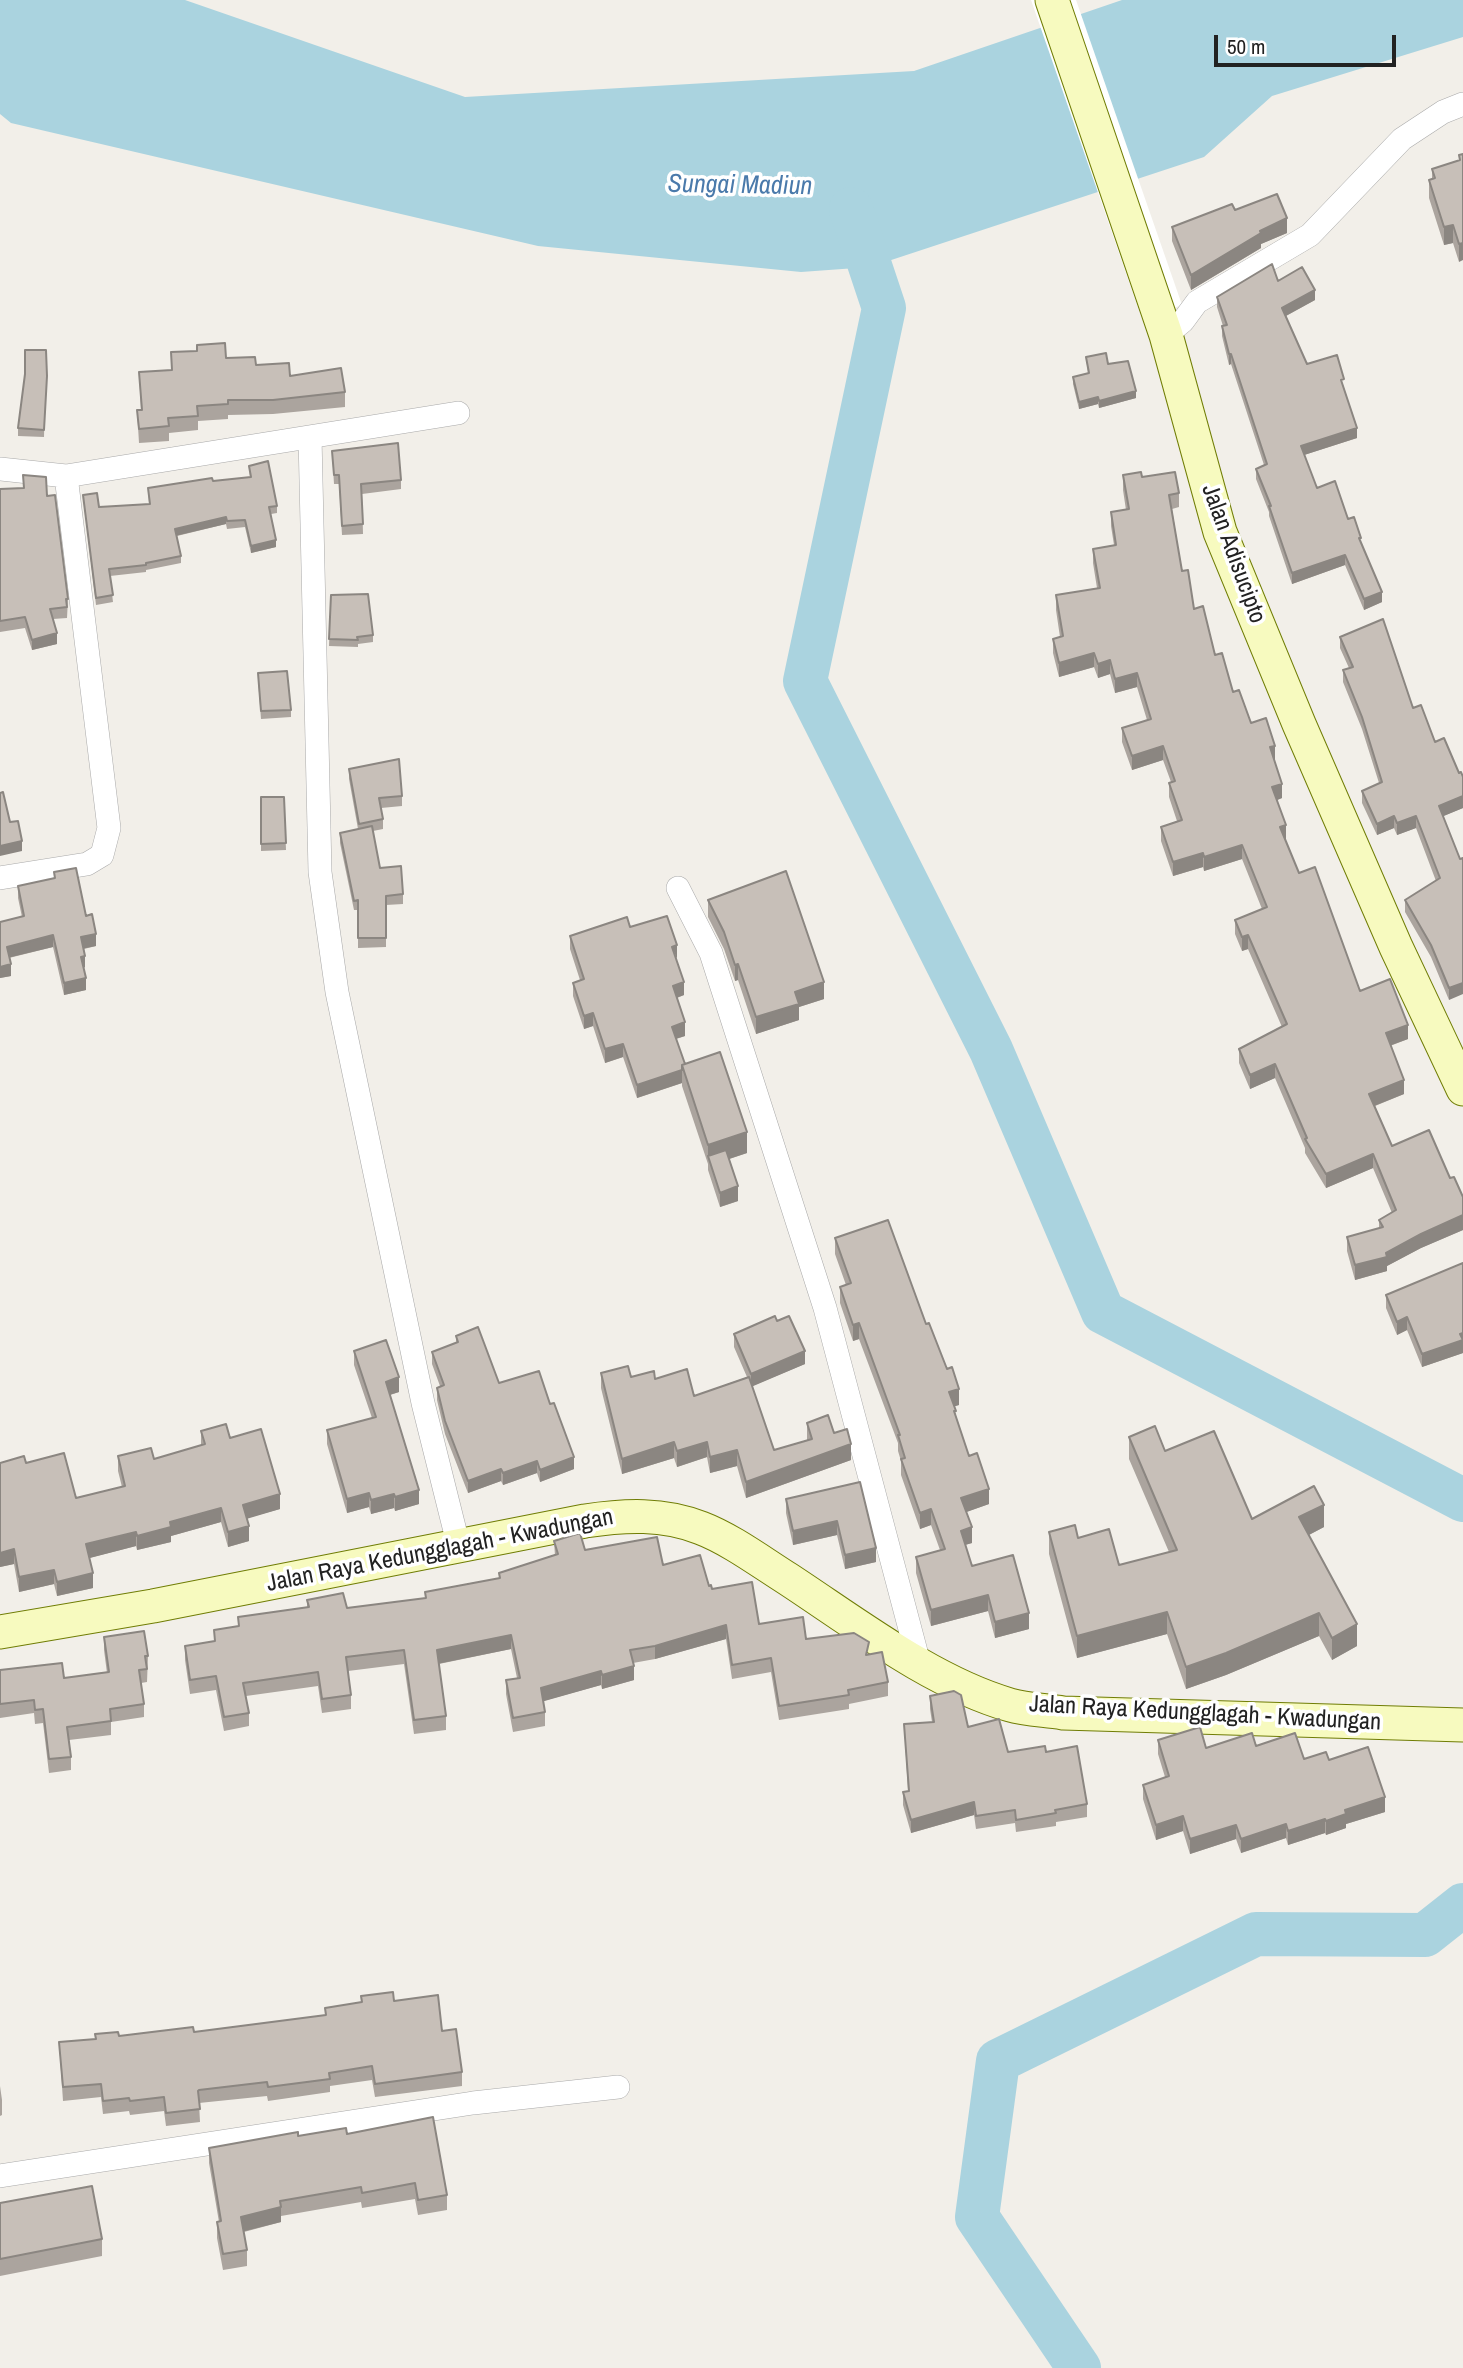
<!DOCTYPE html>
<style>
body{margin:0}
#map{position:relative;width:1463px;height:2368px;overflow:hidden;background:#f2efe9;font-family:"Archivo Narrow",sans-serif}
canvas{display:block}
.scale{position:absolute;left:1214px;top:35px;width:182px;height:32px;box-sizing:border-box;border:4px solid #222;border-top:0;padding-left:9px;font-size:21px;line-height:24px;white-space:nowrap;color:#222;-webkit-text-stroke:5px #fff;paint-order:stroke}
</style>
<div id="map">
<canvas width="1463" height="2368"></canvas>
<div class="scale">50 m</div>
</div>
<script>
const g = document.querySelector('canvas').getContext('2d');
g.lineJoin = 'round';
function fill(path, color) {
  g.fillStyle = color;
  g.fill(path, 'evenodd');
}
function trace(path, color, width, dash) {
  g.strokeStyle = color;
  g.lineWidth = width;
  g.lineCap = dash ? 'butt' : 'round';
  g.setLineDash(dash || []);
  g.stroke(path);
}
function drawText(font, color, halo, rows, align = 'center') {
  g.font = font + ' "Archivo Narrow",sans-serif';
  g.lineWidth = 7;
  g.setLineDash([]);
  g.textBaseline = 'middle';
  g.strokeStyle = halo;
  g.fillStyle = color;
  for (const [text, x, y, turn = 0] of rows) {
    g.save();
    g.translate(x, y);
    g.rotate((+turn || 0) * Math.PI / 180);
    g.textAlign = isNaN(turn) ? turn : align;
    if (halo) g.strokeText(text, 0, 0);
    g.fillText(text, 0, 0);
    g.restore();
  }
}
fill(new Path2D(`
 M0 0H185L465 97 914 71 1122 0H1463V37L1272 96 1204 157 870 267 801 272 538 246 11 123 0 114Z`), '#aad3df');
fill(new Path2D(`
 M1031 0H1076L1182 305 1142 319Z`), '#fff');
trace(new Path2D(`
 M851 209 884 308 805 681 991 1050 1103 1312 1463 1500
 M1079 2368 977 2217 998 2061 1256 1934 1425 1935 1463 1905`), '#aad3df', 44);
const minor = new Path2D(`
 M1166 335 1183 321 1197 302 1310 235 1402 139 1443 112 1463 104
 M310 437 320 872 337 992 423 1403 459 1547
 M0 469 66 476 458 413
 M0 878 87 864 102 855 109 828 66 476
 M678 888 711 953 825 1308 919 1663
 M0 2176 473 2103 618 2087`);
const secondary = new Path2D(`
 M1052 0 1166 335 1220 532 1299 724 1396 947 1463 1089
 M0 1632 153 1606 585 1521C625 1515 663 1513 701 1528 730 1539 761 1562 788 1579 855 1623 933 1683 1010 1705 1027 1710 1046 1710 1063 1713L1463 1725`);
trace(minor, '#a9a9a9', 24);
trace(secondary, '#707d05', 35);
trace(minor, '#fff', 23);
trace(secondary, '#f7fabf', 33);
fill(new Path2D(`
 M1463 154 1459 262 1453 243 1444 245 1429 198V180L1432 179V169L1459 160V155Z
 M1235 210 1287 233 1261 244V248L1191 290 1172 241V227Z
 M1278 281 1315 300 1286 316 1307 364 1344 388 1357 438 1304 455 1317 488 1348 519 1361 544 1382 602 1364 610 1345 565 1292 584 1269 516V512L1256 479V469L1264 465 1231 364 1229 365 1222 336V326H1223L1217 307V297Z
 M46 350 44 437 18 436V428Z
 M171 352 226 358 256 365 345 392V407L273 414 228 415V419L198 421V430L169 433V441L139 443 137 410H141L139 372 172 370Z
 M1086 357 1108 364 1136 398 1099 408 1098 404 1079 409 1073 384V377L1088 373Z
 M332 451 401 480V489L362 494 363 534 342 535 339 484H334Z
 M249 466 277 506V513L271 514 276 547 251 553 245 527 227 529 226 524 177 536 181 556V563L146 570V572L110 576 113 602 96 605 83 495 99 507 149 504 148 488 250 477Z
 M1123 475 1142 477 1179 493V507L1172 509 1182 571 1194 609 1233 692 1251 723 1275 760H1274L1282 798 1277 800 1286 839H1285L1299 873 1360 991 1408 1039 1390 1046 1404 1094 1375 1106 1392 1146 1450 1178 1463 1197V1230L1421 1248 1387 1266V1271L1355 1280 1347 1251V1237L1379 1228V1220L1392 1213 1373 1168 1326 1188 1305 1153V1148L1275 1078 1250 1089 1239 1063V1049L1282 1027 1248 949 1242 951 1235 934V920L1262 909 1242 859 1204 871 1203 867 1173 876 1161 841V827L1177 821 1169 797V783L1171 782 1163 760 1132 770 1122 742V728L1147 720 1137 687 1115 693 1110 674 1098 678 1094 667 1059 677 1053 653V639L1060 637 1056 610V595L1097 588 1093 563V549L1114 545 1111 526V512L1126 510 1123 490Z
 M0 489 47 496 68 599 67 618 53 619 57 644 32 650 25 628 0 632Z
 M331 595 373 635V642L358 644V647L329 646Z
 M1340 637 1413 708 1435 742 1459 773 1463 777V808L1443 816 1460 859 1449 1000 1431 957 1405 912V900L1436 881 1416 828 1397 835 1394 828 1377 835 1362 803V791L1379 783 1362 729 1343 682V670L1349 668 1340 648Z
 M258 680 291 710V717L261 719Z
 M349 769 402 796V806L381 808 383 819V829L373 831 380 868 403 894V904L386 905V947L358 948V910H354L340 843V833L358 829 349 779Z
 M261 797H284L286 850 261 851Z
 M54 872 86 916 96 946 84 949 85 967 84 968 86 990 64 995 53 947 9 958 11 976 0 978V922L22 917 18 898V886L54 878Z
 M708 900 824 999 799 1007V1020L756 1034 738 980 735 981 724 949 708 917Z
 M630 927 676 959 684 995 677 998 685 1036 676 1039 685 1064 747 1153 729 1159 738 1201 720 1207 708 1170V1164L682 1086V1083L637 1098 623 1057 605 1063 593 1026 584 1029 573 996V983L580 980 570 949V936Z
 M835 1238 926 1324 959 1405 954 1406 956 1416 969 1456 989 1504 966 1512 972 1543 965 1545 972 1566 1029 1629 995 1638 988 1611 931 1626 916 1573V1557L940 1550 931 1525 920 1529 901 1475V1461L898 1451V1443L859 1339 853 1341 840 1303V1287L846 1285 835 1254Z
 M1463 1263V1353L1422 1367 1407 1330 1397 1335 1386 1308V1295Z
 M777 1321 805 1364 752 1386 774 1450 807 1440V1423L834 1433 851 1460 746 1498 737 1466 710 1473 707 1457 677 1467 674 1458 622 1474 601 1388V1373L655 1379 694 1396 747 1377 734 1347V1334Z
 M456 1336 499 1383 550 1404 574 1469 540 1482 537 1473 503 1485 501 1481 468 1493 445 1434 437 1400V1388L440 1386 432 1364V1352L456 1343Z
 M354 1351 399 1392 390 1395 419 1504 395 1511 394 1508 371 1514 369 1507 347 1513 327 1444V1430L372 1418 354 1365Z
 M201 1431 230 1438 280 1509 247 1518 249 1541 228 1547 221 1522 171 1536V1542L137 1550 136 1546 89 1558 93 1588 57 1596 54 1584 19 1592 14 1564 0 1567 26 1463 76 1498 122 1487 118 1471V1456L154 1459 201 1445Z
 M1129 1437 1165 1451 1252 1519 1324 1527 1309 1535 1357 1646 1332 1660 1319 1636 1226 1675 1186 1689 1167 1634 1077 1658 1049 1554V1532L1078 1538 1119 1565 1169 1552 1129 1459Z
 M860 1482 876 1562 845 1569 837 1535 793 1545 786 1513V1499Z
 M554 1541 585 1550 663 1565 709 1586 759 1624 806 1639 869 1655 888 1682V1696L849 1704V1709L779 1720 771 1672 732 1679 726 1639 655 1659 633 1663 634 1680 602 1689 601 1685 543 1701 545 1712V1726L513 1732 506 1694V1680L517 1678 511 1649 439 1664 446 1716V1730L414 1734 404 1664 348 1671 351 1695V1709L322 1713 318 1686 246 1696 249 1713V1726L224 1731 216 1690 190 1694 185 1660V1646L214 1642V1630L238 1626V1617L307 1607V1600L347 1608 425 1598V1592L499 1578V1573L555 1556Z
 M104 1637 148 1656 147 1682 141 1683 144 1704V1717L111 1722V1735L69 1740 71 1757V1770L49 1773 43 1723 35 1724 34 1713 0 1718V1670L64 1678 107 1673 104 1650Z
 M930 1696 968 1727 1008 1752H1046L1087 1804V1817L1056 1822V1826L1016 1832 1015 1823 976 1829 974 1815 911 1833 903 1805V1792L908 1791 904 1724 932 1722 930 1709Z
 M1158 1740 1206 1748 1256 1746 1304 1759 1329 1760 1385 1812 1346 1824V1828L1326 1835 1325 1833 1288 1845 1286 1838 1241 1853 1236 1839 1190 1854 1183 1831 1156 1840 1143 1799V1785L1165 1777 1158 1754Z
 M361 1996 394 2001 442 2031 462 2072V2086L375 2097 372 2080 330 2086V2092L268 2101 267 2096 199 2103 200 2122 166 2126 164 2111 130 2115 129 2111 103 2114 101 2097 63 2101 59 2042 95 2040 119 2036 194 2032 325 2015V2008L361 2002Z
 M0 2086 2 2100V2115L0 2116Z
 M347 2134 447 2195V2210L418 2215 415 2199 362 2208 361 2202 281 2216V2222L244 2232 247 2250V2266L223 2270 217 2238V2222H219L209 2163V2148L298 2136Z
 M0 2203 102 2239V2256L0 2276Z`), '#aba49e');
fill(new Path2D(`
 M1287 218V233L1261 244V248L1191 290V275L1260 231Z
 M1453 225V243L1444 245V227Z
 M1463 243V260L1459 262V244Z
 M1315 290V300L1282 318V308Z
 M1229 354H1231V364L1229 365Z
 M1136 391V398L1099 408V401Z
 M1098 397V404L1079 409V402Z
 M1357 428V438L1301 456V446Z
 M226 517V524L175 536V529Z
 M276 540V547L251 553V546Z
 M1345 555V565L1292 584V573Z
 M1382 592V602L1364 610V599Z
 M57 633V644L32 650V640Z
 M1094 653V667L1059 677V663Z
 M1110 660V674L1098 678V664Z
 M1137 673V687L1115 693V679Z
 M1163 746V760L1132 770V756Z
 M1275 746V760L1270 762V747Z
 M1282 784V798L1272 802V787Z
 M1463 796V808L1439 818V806Z
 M1394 816V828L1377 835V824Z
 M1416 816V828L1397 835V823Z
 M1286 825V839L1280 841V827Z
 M22 841V851L0 856V846Z
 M1242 845V859L1204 871V857Z
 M1203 853V867L1173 876V862Z
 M96 934V946L81 949V937Z
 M53 935V947L7 958V947Z
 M1248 935V949L1242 951V937Z
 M677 945V959L672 947Z
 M85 956V967L81 968V957Z
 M11 964V976L0 978V967Z
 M738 964V980L735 981V965Z
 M86 978V990L64 995V983Z
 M684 982V995L673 999V986Z
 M824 982V999L799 1007V1020L756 1034V1017L795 992Z
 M1463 983V994L1449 1000V988Z
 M593 1013V1026L584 1029V1016Z
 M685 1022V1036L672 1040V1027Z
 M1408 1025V1039L1386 1047V1033Z
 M623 1044V1057L605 1063V1049Z
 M1275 1064V1078L1250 1089V1075Z
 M682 1070V1083L637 1098V1085Z
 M1404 1080V1094L1369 1108V1094Z
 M747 1132V1153L711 1165 708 1157V1145Z
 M1373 1154V1168L1326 1188V1174Z
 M738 1186V1201L720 1207V1193Z
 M1463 1215V1230L1421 1248 1387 1266V1271L1355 1280V1265L1421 1234Z
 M1407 1317V1330L1397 1335V1322Z
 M859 1323V1339L853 1341V1325Z
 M1463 1333V1353L1422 1367V1354Z
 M805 1351V1364L751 1387V1374Z
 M399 1377V1392L386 1396V1382Z
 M959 1389V1405L949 1408V1392Z
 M674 1442V1458L622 1474V1459Z
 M707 1442V1457L677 1467V1451Z
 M851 1444V1460L746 1498V1482Z
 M737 1450V1466L710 1473V1457Z
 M574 1457V1469L540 1482V1470Z
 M537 1461V1473L503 1485V1473Z
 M501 1469V1481L468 1493V1481Z
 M989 1489V1504L961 1514V1498Z
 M419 1490V1504L395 1511V1497Z
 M369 1493V1507L347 1513V1499Z
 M280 1494V1509L243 1520V1505Z
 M394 1494V1508L371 1514V1500Z
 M1324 1505V1527L1299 1540V1517Z
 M221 1508V1522L171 1536V1542L137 1550V1536L170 1522Z
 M931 1509V1525L920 1529V1513Z
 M837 1521V1535L793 1545V1531Z
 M249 1526V1541L228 1547V1532Z
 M972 1527V1543L961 1546V1531Z
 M136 1532V1546L86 1559V1544Z
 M876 1548V1562L845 1569V1555Z
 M14 1549V1564L0 1567V1553Z
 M54 1570V1584L19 1592V1577Z
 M93 1573V1588L57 1596V1582Z
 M988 1595V1611L931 1626V1610Z
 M1167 1612V1634L1077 1658V1636Z
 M1029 1613V1629L995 1638V1622Z
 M1319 1613V1636L1226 1675 1186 1689V1667Z
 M1357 1624V1646L1332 1660V1638Z
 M726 1625V1639L655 1659V1646Z
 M511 1635V1649L437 1664V1650Z
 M634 1666V1680L602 1689V1675Z
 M601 1671V1685L541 1702V1688Z
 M1385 1797V1812L1346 1824V1828L1326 1835V1821L1345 1810Z
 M974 1802V1815L911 1833V1820Z
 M1183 1816V1831L1156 1840V1825Z
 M1325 1819V1833L1288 1845V1831Z
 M1286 1824V1838L1241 1853V1839Z
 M1236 1825V1839L1190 1854V1839Z
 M281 2207V2222L241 2232V2217Z`), '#8b8681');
const building = new Path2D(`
 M1463 154V243L1459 244 1453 225 1444 227 1429 180 1435 178 1432 169 1460 160 1459 155Z
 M1277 194 1287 218 1260 231 1261 233 1191 275 1172 227 1232 204 1235 210Z
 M1272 264 1278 281 1302 267 1315 290 1282 308 1307 364 1337 355 1344 379 1341 380 1357 428 1301 446 1317 488 1335 481 1348 519 1354 517 1361 538H1359L1382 592 1364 599 1345 555 1292 573 1269 506H1271L1256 469 1267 464 1231 354H1229L1222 326 1227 325 1217 297Z
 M225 343 226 358 255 357 256 365 289 363 290 376 341 368 345 392 273 400H228V404L197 406 198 416 168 418 169 426 139 429 137 410H142L139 372 172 370 171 352 197 351V345Z
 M25 350H46L47 376 44 430 18 428 25 374Z
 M1106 353 1108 364 1128 361 1136 391 1099 401 1098 397 1079 402 1073 377 1089 373 1086 357Z
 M398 443 401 480 361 484 363 524 342 526 339 475H334L332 451Z
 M268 461 277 506 269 507 276 540 251 546 245 520 227 521 226 517 175 529 181 556 146 563V565L109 569 113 595 96 598 83 495 97 493 99 507 150 504 148 488 212 478 213 481 251 477 249 466Z
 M1141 472 1142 477 1175 472 1179 493 1169 495 1182 571 1188 570 1194 609 1203 606 1215 655 1222 653 1233 692 1239 690 1251 723 1266 718 1275 746 1270 747 1282 784 1272 787 1286 825 1280 827 1299 873 1315 867 1360 991 1390 979 1408 1025 1386 1033 1404 1080 1369 1094 1392 1146 1429 1130 1450 1178 1454 1177 1463 1197V1215L1421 1234 1386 1253 1387 1257 1355 1265 1347 1237 1383 1227 1379 1220 1396 1210 1373 1154 1326 1174 1305 1139 1307 1138 1275 1064 1250 1075 1239 1049 1287 1024 1248 935 1242 937 1235 920 1267 907 1242 845 1204 857 1203 853 1173 862 1161 827 1182 820 1169 783 1175 781 1163 746 1132 756 1122 728 1151 719 1137 673 1115 679 1110 660 1098 664 1094 653 1059 663 1053 639 1063 636 1056 595 1100 588 1093 549 1116 545 1111 512 1129 509 1123 475Z
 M23 475 46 477 47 496 55 495 68 599H66L67 607 50 609 57 633 32 640 25 617 0 621V489L24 488Z
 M368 594 373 635 357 637 358 640 329 639 331 595Z
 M1383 619 1413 708 1421 705 1435 742 1444 738 1459 773 1461 772 1463 777V796L1439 806 1460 859 1463 858V983L1449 988 1431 945 1405 900 1440 878 1416 816 1397 823 1394 816 1377 824 1362 791 1382 782 1362 717 1343 670 1353 667 1340 637Z
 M287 671 291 710 261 711 258 673Z
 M399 759 402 796 379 798 383 819 359 824 349 769Z
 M3 792 10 822 18 821 22 841 0 846V793Z
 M261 797H284L286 843 261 844Z
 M372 826 380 868 401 866 403 894 386 896V938H358V900L354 901 340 833Z
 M76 868 86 916 92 914 96 934 81 937 85 956 81 957 86 978 64 983 53 935 7 947 11 964 0 967V922L24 916 18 886 55 878 54 872Z
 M786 871 824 982 795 992 799 1004 756 1017 738 964 735 965 724 932 708 900Z
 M667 916 677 945 672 947 684 982 673 986 685 1022 672 1027 685 1064 682 1065V1070L637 1085 623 1044 605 1049 593 1013 584 1016 573 983 584 979 570 936 627 917 630 927Z
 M720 1052 747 1132 708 1145 682 1065Z
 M726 1150 738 1186 720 1193 708 1156Z
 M888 1220 926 1324 929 1323 947 1369 952 1367 959 1389 949 1392 956 1411H954L969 1456 977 1453 989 1489 961 1498 972 1527 961 1531 972 1566 1013 1555 1029 1613 995 1622 988 1595 931 1610 916 1557 945 1549 931 1509 920 1513 901 1459 905 1458 898 1435H900L859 1323 853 1325 840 1287 851 1283 835 1238Z
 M1463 1263V1333L1460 1334 1463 1340 1422 1354 1407 1317 1397 1322 1386 1295Z
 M775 1316 777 1321 789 1316 805 1351 751 1374 734 1334Z
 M478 1327 499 1383 539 1371 550 1404 554 1403 574 1457 540 1470 537 1461 503 1473 501 1469 468 1481 445 1421 437 1388 444 1385 432 1352 458 1342 456 1336Z
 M386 1340 399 1377 386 1382 419 1490 395 1497 394 1494 371 1500 369 1493 347 1499 327 1430 376 1417 354 1351Z
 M628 1366 631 1377 654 1371 655 1379 687 1369 694 1396 749 1377 774 1450 812 1439 807 1423 828 1415 834 1433 847 1429 851 1444 746 1482 737 1450 710 1457 707 1442 677 1451 674 1442 622 1459 601 1373Z
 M226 1424 230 1438 261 1429 280 1494 243 1505 249 1526 228 1532 221 1508 170 1522 171 1527 137 1536 136 1532 86 1544 93 1573 57 1582 54 1570 19 1577 14 1549 0 1553V1463L24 1456 26 1463 64 1453 76 1498 125 1486 118 1456 151 1448 154 1459 205 1444 201 1431Z
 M1155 1426 1165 1451 1214 1431 1252 1519 1314 1486 1324 1505 1299 1517 1357 1624 1332 1638 1319 1613 1226 1653 1186 1667 1167 1612 1077 1636 1049 1532 1075 1525 1078 1538 1109 1529 1119 1565 1177 1550 1129 1437Z
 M860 1482 876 1548 845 1555 837 1521 793 1531 786 1499Z
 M580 1533 585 1550 657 1537 663 1565 700 1555 709 1586 711 1585 712 1589 752 1582 759 1624 803 1617 806 1639 854 1633 869 1642 866 1655 882 1652 888 1682 848 1690 849 1695 779 1706 771 1658 732 1665 726 1625 655 1646 630 1650 634 1666 602 1675 601 1671 541 1688 545 1712 513 1718 506 1680 520 1678 511 1635 437 1650 446 1716 414 1720 404 1650 346 1657 351 1695 322 1699 318 1672 243 1683 249 1713 224 1717 216 1676 190 1680 185 1646 215 1641 214 1630 239 1626 238 1617 309 1607 307 1600 343 1593 347 1608 426 1598 425 1592 500 1578 499 1573 558 1554 554 1541Z
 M144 1631 148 1656H145L147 1669 139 1670 144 1704 110 1709 111 1721 67 1727 71 1757 49 1759 43 1709 35 1710 34 1700 0 1704V1670L62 1663 64 1678 109 1672 104 1637Z
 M954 1691 961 1695 968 1727 999 1719 1008 1752 1045 1746 1046 1752 1077 1746 1087 1804 1055 1810 1056 1813 1016 1820 1015 1810 976 1816 974 1802 911 1820 903 1792 909 1791 904 1724 934 1722 930 1696Z
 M1200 1727 1206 1748 1252 1733 1256 1746 1295 1733 1304 1759 1326 1752 1329 1760 1368 1747 1385 1797 1345 1810 1346 1814 1326 1821 1325 1819 1288 1831 1286 1824 1241 1839 1236 1825 1190 1839 1183 1816 1156 1825 1143 1785 1169 1776 1158 1740Z
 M393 1992 394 2001 438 1995 442 2031 456 2029 462 2072 375 2084 372 2066 329 2073 330 2079 268 2087 267 2082 199 2090 198 2091 200 2109 166 2113 164 2097 130 2101 129 2098 103 2101 101 2084 63 2087 59 2042 96 2039 95 2034 118 2032 119 2036 193 2027 194 2032 326 2015 325 2008 362 2002 361 1996Z
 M433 2117 447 2195 418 2200 415 2183 362 2193 361 2187 280 2201 281 2207 241 2217 247 2250 223 2254 217 2222 221 2221 209 2148 298 2132V2136L346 2128 347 2134Z
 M92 2186 102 2239 0 2259V2203Z`);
fill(building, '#c7bfb8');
trace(building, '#8b8681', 2);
drawText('24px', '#222', '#fff', [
 ["Jalan Adisucipto",1233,554,70],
 ["Jalan Raya Kedungglagah - Kwadungan",440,1551,-11],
 ["Jalan Raya Kedungglagah - Kwadungan",1205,1714,3]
]);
drawText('italic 26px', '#4a7aab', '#fff', [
 ["Sungai Madiun",740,186,1]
]);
</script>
